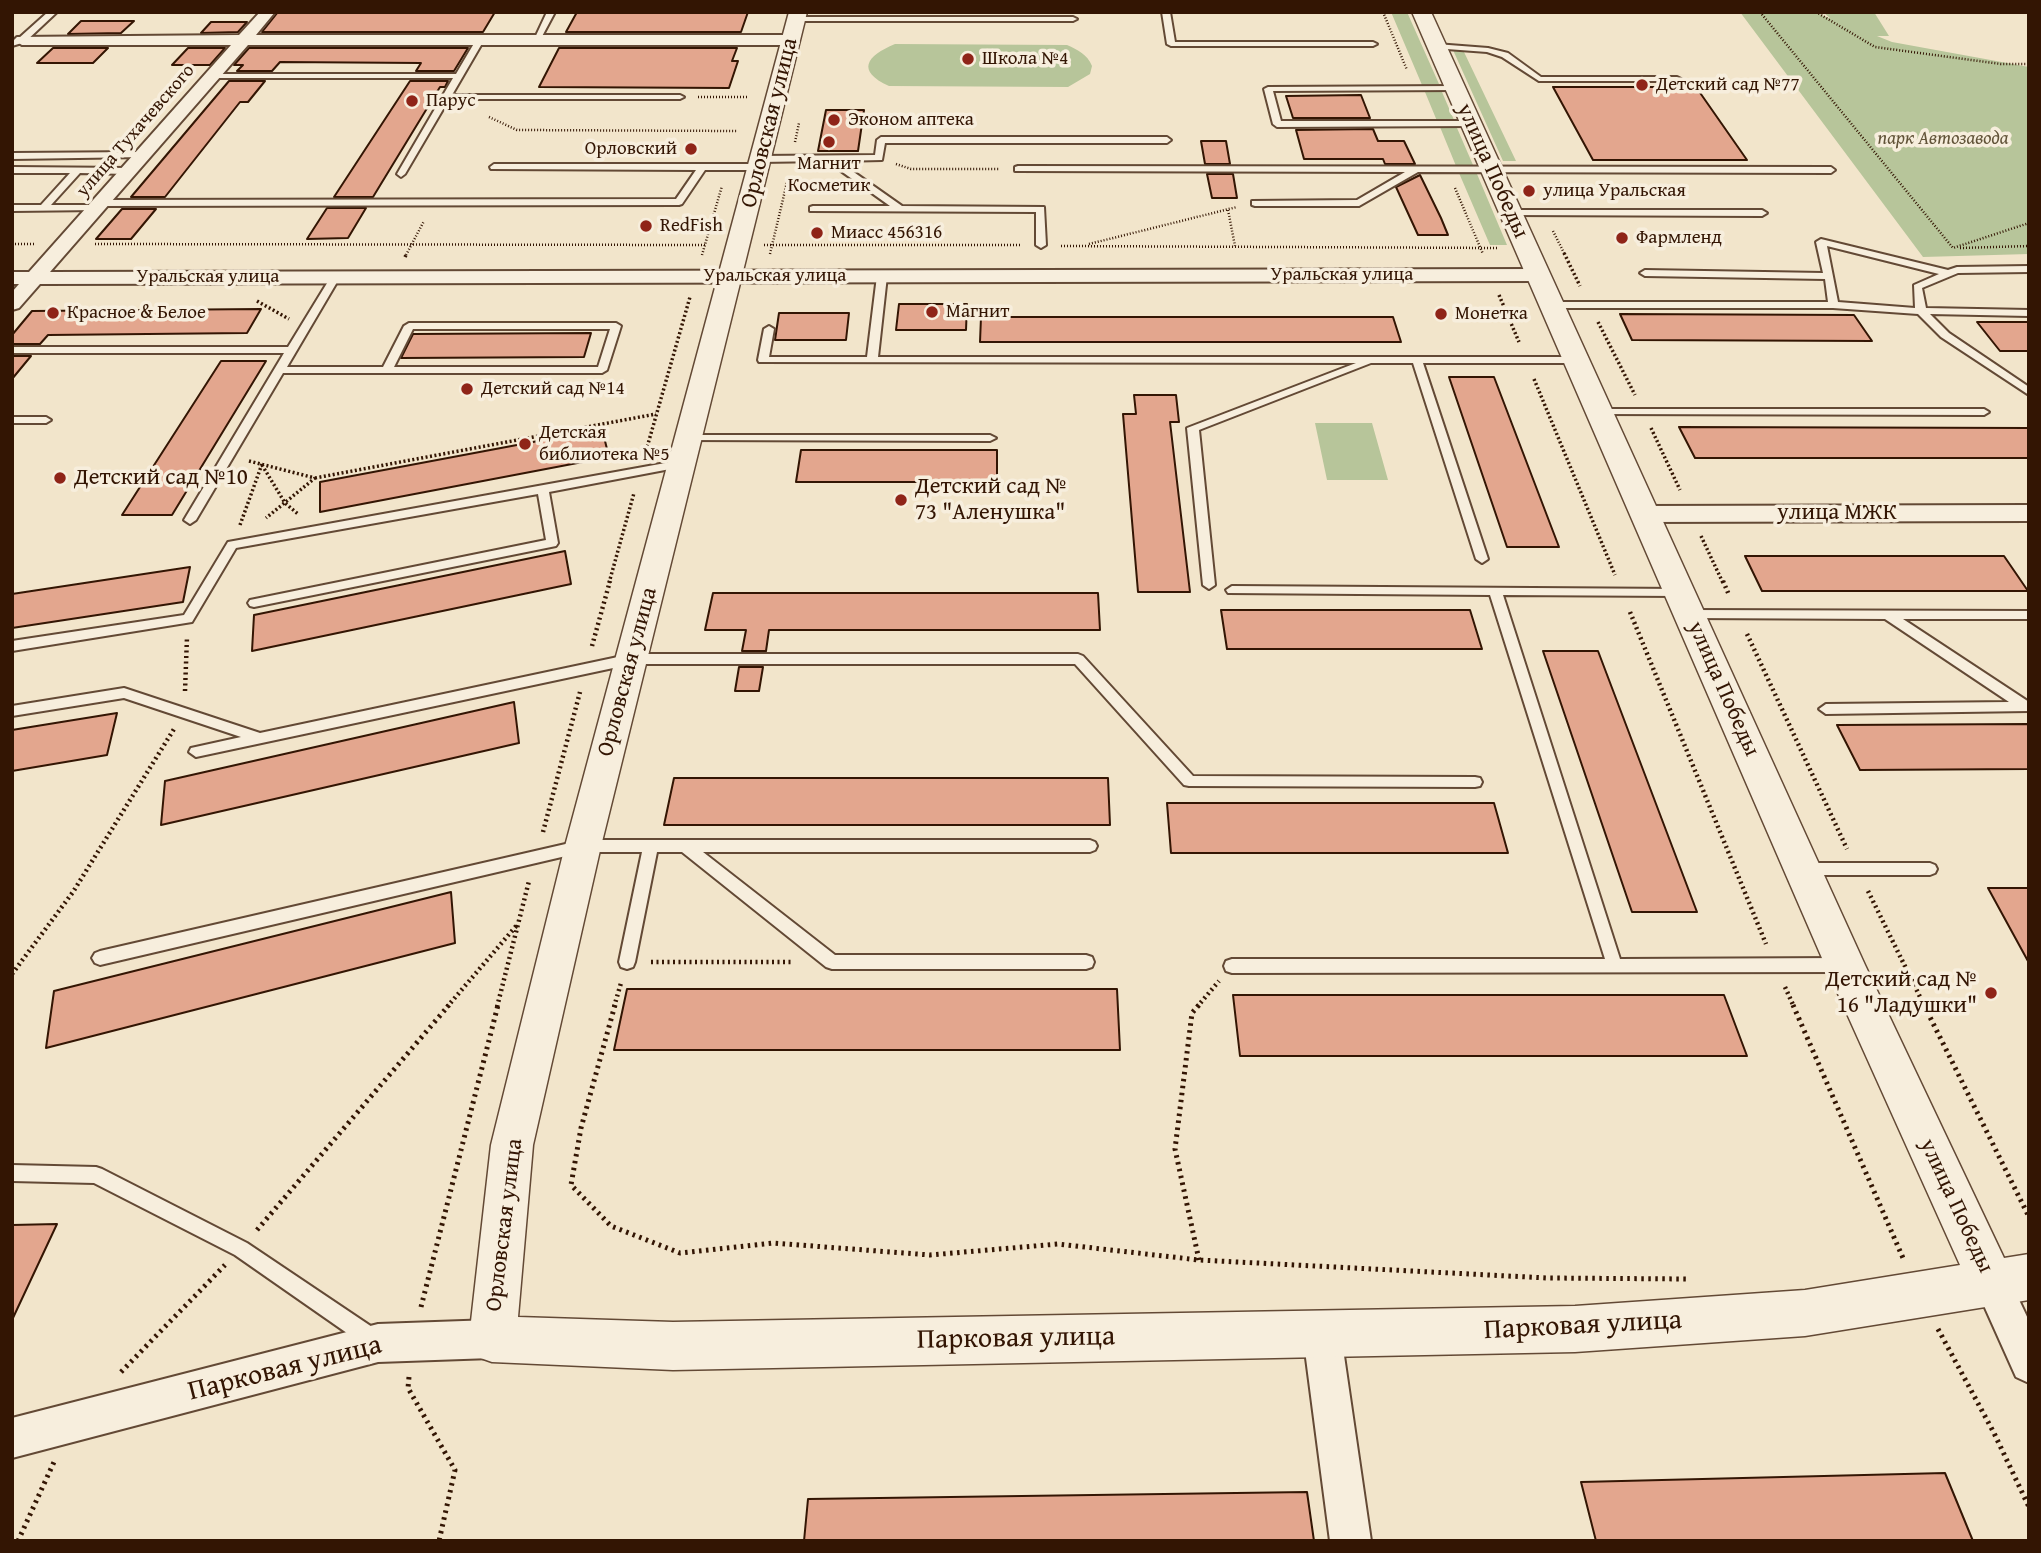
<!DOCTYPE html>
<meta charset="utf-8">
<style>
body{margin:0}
#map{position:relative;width:2041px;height:1553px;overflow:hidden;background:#f2e5cb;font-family:"Gentium Book Plus",serif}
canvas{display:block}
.frame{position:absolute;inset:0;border:14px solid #331503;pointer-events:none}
</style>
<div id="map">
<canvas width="2041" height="1553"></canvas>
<div class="frame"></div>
</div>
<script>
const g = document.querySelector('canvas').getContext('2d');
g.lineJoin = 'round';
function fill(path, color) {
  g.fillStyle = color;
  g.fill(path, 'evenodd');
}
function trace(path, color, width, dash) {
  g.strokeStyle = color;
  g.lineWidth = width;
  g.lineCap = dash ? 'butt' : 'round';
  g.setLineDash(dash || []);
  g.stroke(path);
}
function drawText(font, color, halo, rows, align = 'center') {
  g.font = font + ' "Gentium Book Plus",serif';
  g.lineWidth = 7;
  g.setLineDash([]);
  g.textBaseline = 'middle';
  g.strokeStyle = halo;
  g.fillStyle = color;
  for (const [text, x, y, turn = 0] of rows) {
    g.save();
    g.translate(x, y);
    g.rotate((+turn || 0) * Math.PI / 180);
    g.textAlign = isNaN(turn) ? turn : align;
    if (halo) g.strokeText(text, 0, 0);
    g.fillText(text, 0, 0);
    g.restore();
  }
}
fill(new Path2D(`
 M1391 12H1407L1439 84 1422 85Z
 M1740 12H1815L1831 19 1823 12H1874L1889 36H1877L1892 42 2029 67V254L1923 257Z
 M895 44 1067 45C1078 50 1087 54 1092 66L1090 74 1068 87 889 86C856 71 866 56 895 44Z
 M1453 50 1464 52 1516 161H1503Z
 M1425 92H1442L1454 120 1437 121Z
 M1440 127 1457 128 1473 165 1456 166Z
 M1459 173 1477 174 1507 245H1490Z
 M1315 423H1372L1388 480H1327Z`), '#b7c59a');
const building = new Path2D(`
 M278 12H495L483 32H262Z
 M577 12H748L741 32H566Z
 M81 21H134L121 33 68 34Z
 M211 22H247L238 32 201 33Z
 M53 48H108L93 63H37Z
 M188 48H225L210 65H172Z
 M249 48H468L454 71H416L421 63 280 62 272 71H237L243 65H234Z
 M559 48H737L732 61H738L729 88 539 87Z
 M229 81H265L248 102H240L165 197H131Z
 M410 81H448L445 87H440L373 197H334Z
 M1553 87H1696L1747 160H1593Z
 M1361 95 1370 118H1293L1286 96Z
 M826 110H864L858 151H818Z
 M1373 129 1378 141H1404L1415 164H1385L1383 159H1304L1296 130Z
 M1201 141H1226L1230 164H1205Z
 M1207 174H1233L1237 198H1212Z
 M1420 175 1441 218 1448 235H1418L1396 187Z
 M327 208H366L348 238 307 239Z
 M122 209H156L131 239H96Z
 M899 304H967L966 330H896Z
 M261 309 247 333 48 335 40 344H12V335L32 311Z
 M779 313H849L846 340H775Z
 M1620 314 1854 315 1872 341 1632 340Z
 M981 317H1393L1401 342H980Z
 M1977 322H2029V351H2000Z
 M591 333 584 357 401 358 413 334Z
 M12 356H31L12 379Z
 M221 361H266L172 515H122Z
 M1449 377H1494L1559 547H1507Z
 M1134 395H1176L1179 422H1170L1190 592H1138L1123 414H1136Z
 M1679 427 2029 428V458H1695Z
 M602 429 609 457 320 512V482Z
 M801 450H997V482H796Z
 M565 551 571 584 252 651 254 615Z
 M1745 556H2004L2028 591H1762Z
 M190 567 183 602 12 628V594Z
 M713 593H1098L1100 630H769L766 651H742L746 630H705Z
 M1221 610H1470L1482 649H1227Z
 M1543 651H1598L1697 912H1632Z
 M739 667H763L759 691H735Z
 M514 702 519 743 161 825 165 781Z
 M117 713 107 755 12 771V730Z
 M2029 724V769L1860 770 1837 725Z
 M674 778H1108L1110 825H664Z
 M1167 803H1494L1508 853H1171Z
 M1988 888H2029V963Z
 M451 892 455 943 46 1048 54 991Z
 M627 989H1117L1120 1050H614Z
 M1233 995H1724L1747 1056H1240Z
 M57 1224 12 1320V1225Z
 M1945 1473 1973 1541H1596L1581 1482Z
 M1307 1492 1314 1541H804L808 1499Z`);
fill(building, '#e3a68e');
trace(building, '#331503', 2);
const service = new Path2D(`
 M48 12H57L25 42 12 46V41L19 38Z
 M547 12H555L539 42H533Z
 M1162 12H1170L1175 42H1373L1377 44 1373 46H1171L1167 44Z
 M797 17H1073L1077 19 1073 21H794L793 19Z
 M480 38 484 40 452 95H680L684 97 680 99H449L405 174 401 177 397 174 453 78H212L208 76 212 74H456L476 40Z
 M1436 44 1488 48 1508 53 1541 77H1677L1681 79 1677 81H1539L1502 57 1487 52 1433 48V44Z
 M1455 86 1459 88 1458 90 1273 91 1281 121H1471L1475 124 1474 126 1277 127 1273 124 1264 89 1268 87Z
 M881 137H1167L1171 140 1167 143H885L882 160 838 161 902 206 1044 207 1046 245 1041 248 1036 245V212L810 211V207L813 206H890L827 161 760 162 756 159 760 156 875 155 877 140Z
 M142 152 146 155 145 157 12 159V153Z
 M494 164H758L762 167 758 170H705L682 204 679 205 101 206 96 203 101 200 676 199 696 170 491 169 490 167Z
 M1018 166 1831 167 1835 170 1831 173 1418 172 1359 206H1255L1252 205V201L1357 200 1405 172 1015 171V167Z
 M12 167 129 168 133 171 129 174 80 173 51 205H96L99 206V210L12 211V205H41L70 173H12Z
 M1511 210H1762L1767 213 1762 216 1508 215V211Z
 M1821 239 1948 270 1957 267 2029 266V272L1958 273 1922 288 1926 308 2029 310V316L1930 314 1949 333 2029 387V395L1941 337 1918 314 1833 308H1551L1546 305 1551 302H1828L1825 279 1645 276 1640 273 1645 270 1823 273 1816 242ZM1827 246 1939 274 1914 285 1915 308 1838 302Z
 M882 273 887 276 878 357H1576L1581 360 1576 363H1423L1488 559 1482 563 1476 559 1413 363H1371L1199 430 1215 585 1209 589 1203 585 1187 428 1356 363 759 362 758 360 764 329 769 326 774 329 769 357H867L877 276Z
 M332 275 340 277 287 367H383L404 326 409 323H616L621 326 607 370 602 373H283L196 520 190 524 184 520 284 353H12V347H288ZM413 329H610L598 367H394Z
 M1599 409H1984L1989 412 1984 415 1595 414 1594 412Z
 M12 417H46L51 420 46 423H12Z
 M689 435H990L996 438 990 441 685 440V436Z
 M682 460 688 464 686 466 549 492 558 543 556 546 254 607 250 606 248 603 250 600 546 540 538 494 236 548 192 622 12 651V641L184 615 228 542Z
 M1232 586 1683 589 1685 592 1683 595 1679 596 1503 595 1620 959 1844 958 1850 960 1852 965 1850 970 1844 972 1232 973 1226 971 1224 966 1226 961 1232 959H1605L1490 595 1228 593 1226 590Z
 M1689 610 2029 611V619H1903L2029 702V711L1826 714 1819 709 1826 704 2009 702 1885 619 1689 618 1683 614Z
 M632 654H1078L1083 656 1193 776 1475 777 1480 778 1482 782 1480 786 1475 787 1189 786 1184 785 1075 664H632L196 757 189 752 191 748 241 737 124 698 12 716V706L124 688 260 733Z
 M583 840H1090L1095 842 1097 846 1095 850 1090 852H703L835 955H1086L1092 957 1094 962 1092 967 1086 969H832L826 967 682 852H657L635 962 633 967 627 969 621 967 619 962 642 852H583L100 965 95 963 92 958 95 953 100 951Z
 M1804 863H1930L1935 865 1937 869 1935 873 1930 875H1804L1799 873 1797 869 1799 865Z
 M12 1165 96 1167 102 1169 247 1243 381 1333 383 1340 381 1347 374 1349 367 1347 235 1255 94 1183 12 1181Z`);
const minor = new Path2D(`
 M260 12H275L256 35H791L799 40 791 45H248L50 272 1538 269 1548 275 1538 281 40 284 19 308 12 310V292L19 284H12V272H29L231 45H22L14 40 17 37 239 35Z
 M2029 505V521L1645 522 1637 519 1633 514 1637 509 1645 506Z
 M1991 1263 2004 1268 2029 1321V1383L2016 1377 1973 1281 1978 1268Z
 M1322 1316 1335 1322 1341 1335 1371 1541H1330L1303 1335 1309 1322Z
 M492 1320 505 1326 511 1339 505 1352 492 1358 378 1362 12 1458V1418L378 1324Z`);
const tertiary = new Path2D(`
 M789 12H807L601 846 533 1145 518 1317 673 1322 1575 1306 1805 1290 1960 1265 1825 965 1412 12H1431L1865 965 2004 1258 2029 1254V1300L1805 1336 1575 1352 673 1370 492 1362 475 1356 469 1339 491 1145 565 846Z`);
trace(service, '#634935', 4);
trace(minor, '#634935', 4);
trace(tertiary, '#634935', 3);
trace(new Path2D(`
 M1383 12 1407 70
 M1760 12 1953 248 2029 223
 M1816 12 1875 47 2001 64H2029
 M698 97H747
 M489 117 517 130 737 131
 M795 142 799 123
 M896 164 911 169H999
 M1455 188 1483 254
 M1228 210 1235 246
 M1553 231 1565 255
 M12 244H34
 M95 244 706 245
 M1089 244 1237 207
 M764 245H1021
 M1061 246 1497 248
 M1960 248 2029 246
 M770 254 788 178
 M406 255 424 221
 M702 255 722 186`), '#331503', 2.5, [1, 2]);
trace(new Path2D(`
 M1564 253 1580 286
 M405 257 407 253
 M1499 295 1519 342
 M257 301 289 319
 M1598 322 1635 395
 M1534 379 1615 575
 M1651 428 1680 490
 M646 451 690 297
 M249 461 315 478 266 518
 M262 465 285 503 298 514
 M315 478 656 414
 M240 525 262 464
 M1701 536 1723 583
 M609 583 634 493`), '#331503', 3.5, [2, 2.5]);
trace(new Path2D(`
 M1723 581 1729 595
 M1630 612 1766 944
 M1747 634 1847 849
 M592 646 610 581
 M185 691 187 637
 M543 832 580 692
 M1868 891 1925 1007
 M651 962H793
 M12 974 73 892 174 729
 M1785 987 1794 1007
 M447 1007 517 925
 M497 1007 529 881
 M614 1007 621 983
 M1197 1007 1219 981`), '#331503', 4.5, [2, 3.5]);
trace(new Path2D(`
 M615 1005 581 1128 571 1185 611 1226 680 1253 773 1243 930 1255 1058 1244 1199 1260 1547 1278 1687 1279
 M1199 1005 1192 1013 1175 1149 1199 1260
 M1793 1005 1903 1258
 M1924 1005 2029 1217
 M257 1230 449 1005
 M421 1307 498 1005
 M1938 1329 1994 1433 2029 1507
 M121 1372 225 1265
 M409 1377 408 1388 455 1470 439 1541
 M18 1541 54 1462`), '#331503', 5, [2.5, 4.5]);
fill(service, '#f7eedd');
fill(minor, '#f7eedd');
fill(tertiary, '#f7eedd');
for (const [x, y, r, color] of [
 [968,59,7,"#8f2418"],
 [1642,85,7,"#8f2418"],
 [412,101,7,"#8f2418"],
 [834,120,7,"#8f2418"],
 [829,142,7,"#8f2418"],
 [691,149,7,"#8f2418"],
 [1529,191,7,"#8f2418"],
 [646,226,7,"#8f2418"],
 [817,233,7,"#8f2418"],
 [1622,238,7,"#8f2418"],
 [932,312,7,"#8f2418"],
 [53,313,7,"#8f2418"],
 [1441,314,7,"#8f2418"],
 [467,389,7,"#8f2418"],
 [525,444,7,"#8f2418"],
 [60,478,7,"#8f2418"],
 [901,500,7,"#8f2418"],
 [1991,993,7,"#8f2418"]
]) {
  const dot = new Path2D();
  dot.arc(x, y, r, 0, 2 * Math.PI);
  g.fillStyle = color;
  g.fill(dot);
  trace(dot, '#f7eedd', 2.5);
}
drawText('19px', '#331503', '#f7eedd', [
 ["Школа №4",982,59],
 ["Детский сад №77",1656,85],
 ["Парус",426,101],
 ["Эконом аптека",848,120],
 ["Орловский",677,149,"right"],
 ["Магнит",829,164,"center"],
 ["Косметик",829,186,"center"],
 ["улица Уральская",1543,191],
 ["RedFish",660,226],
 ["Миасс 456316",831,233],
 ["Фармленд",1636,238],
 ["Магнит",946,312],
 ["Красное & Белое",67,313],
 ["Монетка",1455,314],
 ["Детский сад №14",481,389],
 ["Детская",539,433],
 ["библиотека №5",539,455]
], 'left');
drawText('19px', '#331503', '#f7eedd', [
 ["улица Тухачевского",136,131,-49],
 ["Уральская улица",1342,275],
 ["Уральская улица",775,276],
 ["Уральская улица",208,277]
]);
drawText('italic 19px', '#615338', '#f7eedd', [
 ["парк Автозавода",1943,139]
]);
drawText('23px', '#331503', '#f7eedd', [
 ["Орловская улица",770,123,-76],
 ["улица Победы",1492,171,66],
 ["улица МЖК",1837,513],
 ["Орловская улица",628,672,-75],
 ["улица Победы",1723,689,66],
 ["улица Победы",1956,1206,65],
 ["Орловская улица",505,1225,-83]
]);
drawText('23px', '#331503', '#f7eedd', [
 ["Детский сад №10",74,478],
 ["Детский сад №",915,487],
 ["73 \"Аленушка\"",915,513],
 ["Детский сад №",1977,980,"right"],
 ["16 \"Ладушки\"",1977,1006,"right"]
], 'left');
drawText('28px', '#331503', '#f7eedd', [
 ["Парковая улица",1583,1326,-3],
 ["Парковая улица",1016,1339,-1],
 ["Парковая улица",285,1369,-14]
]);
</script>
